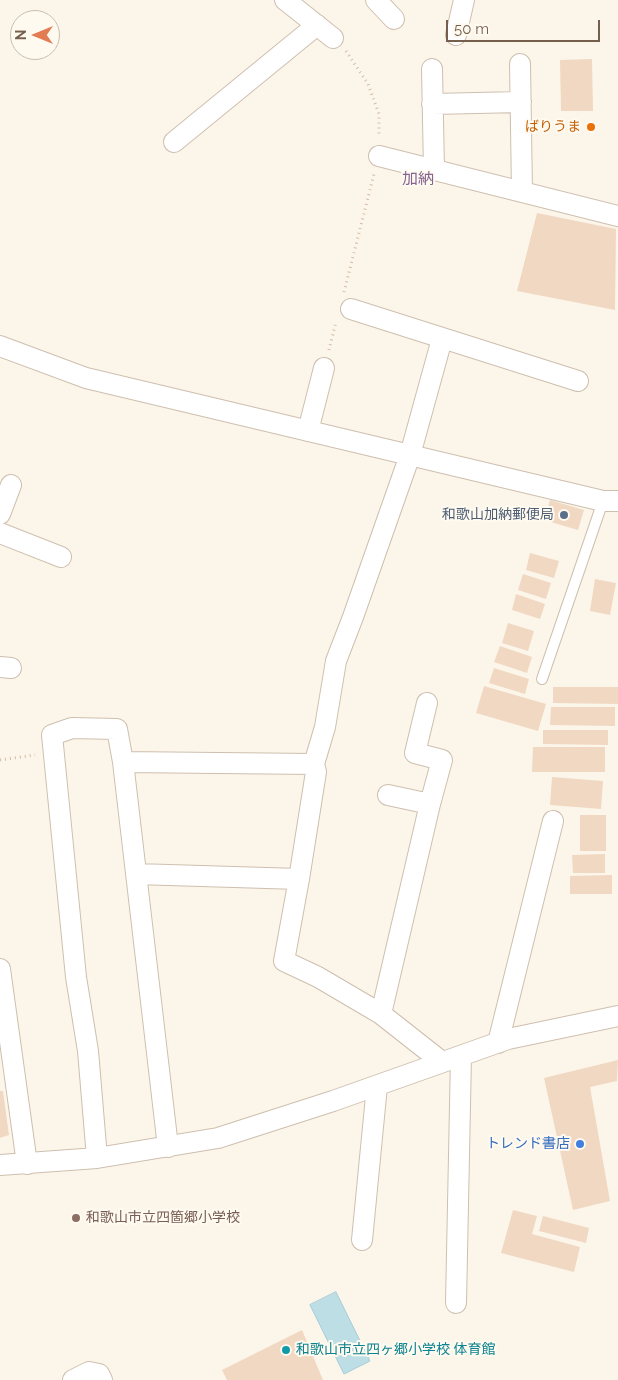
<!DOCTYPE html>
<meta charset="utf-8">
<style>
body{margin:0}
#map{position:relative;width:618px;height:1380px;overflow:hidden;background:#fcf6ea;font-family:Raleway,sans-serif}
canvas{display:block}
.north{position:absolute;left:10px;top:10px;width:50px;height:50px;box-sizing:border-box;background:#fffaf0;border:1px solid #c9bcaf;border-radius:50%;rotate:270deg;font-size:14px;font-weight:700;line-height:20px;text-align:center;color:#775f4d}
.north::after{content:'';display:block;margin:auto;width:18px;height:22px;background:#e27c52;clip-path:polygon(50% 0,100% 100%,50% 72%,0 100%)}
.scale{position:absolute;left:446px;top:20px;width:154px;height:22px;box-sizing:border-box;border:2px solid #775f4d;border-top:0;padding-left:6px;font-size:15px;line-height:18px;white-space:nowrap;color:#775f4d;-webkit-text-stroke:4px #fffaf0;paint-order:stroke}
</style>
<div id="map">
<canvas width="618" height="1380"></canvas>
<div class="north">N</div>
<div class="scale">50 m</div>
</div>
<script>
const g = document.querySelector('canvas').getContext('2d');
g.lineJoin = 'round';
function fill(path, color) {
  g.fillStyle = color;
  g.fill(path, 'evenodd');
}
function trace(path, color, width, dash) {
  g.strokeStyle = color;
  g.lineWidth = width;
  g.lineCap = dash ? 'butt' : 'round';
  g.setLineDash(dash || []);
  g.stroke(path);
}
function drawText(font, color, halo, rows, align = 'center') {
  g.font = font + ' Raleway,"Noto Sans JP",sans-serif';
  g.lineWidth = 4;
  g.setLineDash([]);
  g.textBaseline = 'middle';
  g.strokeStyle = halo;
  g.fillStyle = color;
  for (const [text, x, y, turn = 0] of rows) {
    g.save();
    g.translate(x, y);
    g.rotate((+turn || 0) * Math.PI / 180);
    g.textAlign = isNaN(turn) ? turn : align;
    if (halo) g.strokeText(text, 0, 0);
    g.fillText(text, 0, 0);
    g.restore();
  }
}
const water = new Path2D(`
 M336 1292 370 1361 344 1374 310 1305Z`);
fill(water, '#bedee6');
trace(water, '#a4ccd8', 1);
fill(new Path2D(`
 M592 59 593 111H561L560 60Z
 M537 213 616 229 615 310 517 291Z
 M550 500 584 510 578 530 544 520Z
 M530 553 559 561 554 578 526 570Z
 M523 574 551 583 546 599 518 590Z
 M595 579 616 583 610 615 590 611Z
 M516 594 545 604 540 619 512 610Z
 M508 623 534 631 528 651 502 643Z
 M500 646 532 657 527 673 494 662Z
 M494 668 529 679 525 694 489 683Z
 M484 686 546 704 538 731 476 713Z
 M553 687H618V704L553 703Z
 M551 707H615V726L550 725Z
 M543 730H608V745L543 744Z
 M533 747H605V772H532Z
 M552 777 603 781 601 809 550 805Z
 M580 815H606V851H580Z
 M605 854V873H573L572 855Z
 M612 875V894H570V876Z
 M618 1060 617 1081 590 1087 610 1201 573 1210 544 1078Z
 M0 1091H3L9 1135 0 1138Z
 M513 1210 537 1216 532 1234 580 1247 574 1272 501 1253Z
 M543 1216 589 1228 586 1243 539 1231Z
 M302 1330 323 1380H227L222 1370Z`), '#f1d8c2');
const lane = new Path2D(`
 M542 679 603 501`);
const street = new Path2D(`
 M285 0 333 38
 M376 0 394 19
 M456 35 464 0
 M520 64 522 192
 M432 69 434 170
 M432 104 521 102
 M174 142 317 25
 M379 156 618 216
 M351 309 578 381
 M0 346 86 378 603 501H618
 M308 431 324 368
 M0 514 11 485
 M0 533 61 557
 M0 667 11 668
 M427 703 415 753 442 760 430 804
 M123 762 168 1147
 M314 764 316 772 299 879 284 961 318 977 381 1014 442 1062
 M136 874 299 879
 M0 969 27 1164
 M381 1014 430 804 388 795
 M498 1043 553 821
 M97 1158 88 1051 76 977 52 735 72 728 117 729 123 762 314 764 325 727 336 661 353 617 410 455 442 339
 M0 1165 97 1158 218 1138 333 1101 508 1039 618 1016
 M362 1240 377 1086
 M456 1303 461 1056
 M73 1380 89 1372 99 1374 102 1380`);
trace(lane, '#cebfaf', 12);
trace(street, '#cebfaf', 22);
trace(new Path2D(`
 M346 51 368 84 379 114V136
 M344 292 374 174
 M329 350 336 322
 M0 760 35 755`), '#d7bba4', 3, [1, 4]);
trace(lane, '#fff', 10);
trace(street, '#fff', 20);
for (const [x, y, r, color] of [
 [591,127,5,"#e8710a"],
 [564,515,5,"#5c6f8a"],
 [580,1144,5,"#3f7fe0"],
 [76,1218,5,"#8d6e63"],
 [286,1350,5,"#0f9aa8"]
]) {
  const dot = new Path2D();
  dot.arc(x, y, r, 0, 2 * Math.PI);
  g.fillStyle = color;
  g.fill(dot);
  trace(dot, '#fffaf0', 2);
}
drawText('14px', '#c56008', '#fffaf0', [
 ["ばりうま",581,127]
], 'right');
drawText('14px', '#4e5e75', '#fffaf0', [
 ["和歌山加納郵便局",554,515]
], 'right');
drawText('14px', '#366cbe', '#fffaf0', [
 ["トレンド書店",570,1144]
], 'right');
drawText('14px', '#785e54', '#fffaf0', [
 ["和歌山市立四箇郷小学校",86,1218]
], 'left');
drawText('14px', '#0d838f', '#fffaf0', [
 ["和歌山市立四ヶ郷小学校 体育館",296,1350]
], 'left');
drawText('16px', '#866592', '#fffaf0', [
 ["加納",418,179]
]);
</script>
